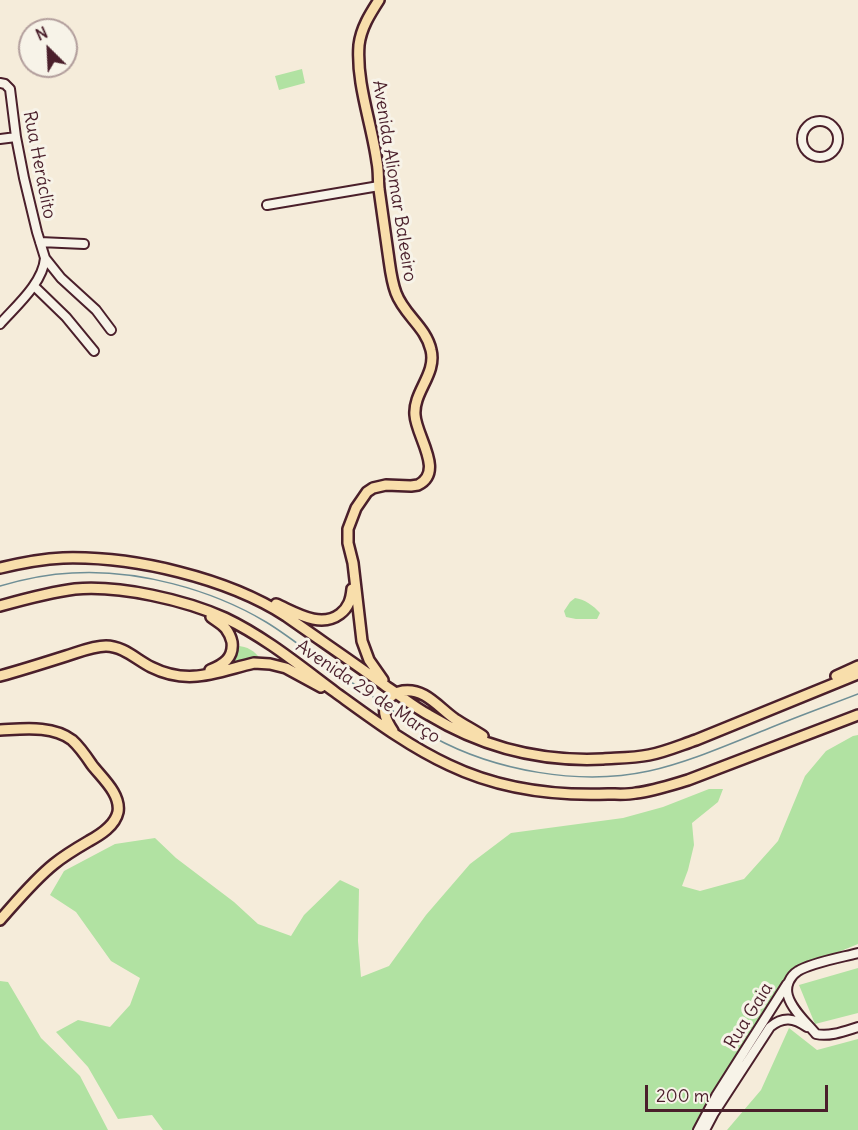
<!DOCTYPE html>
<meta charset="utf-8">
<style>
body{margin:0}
#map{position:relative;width:858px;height:1130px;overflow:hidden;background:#f5ecda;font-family:Delius,sans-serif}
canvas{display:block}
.north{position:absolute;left:18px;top:18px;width:60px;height:60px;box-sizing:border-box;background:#f7f3e8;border:2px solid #b29e9c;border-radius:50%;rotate:336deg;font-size:16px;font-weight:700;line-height:24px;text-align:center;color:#4a1f2b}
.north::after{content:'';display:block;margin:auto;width:21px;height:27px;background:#4a1f2b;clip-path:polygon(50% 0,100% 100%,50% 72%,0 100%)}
.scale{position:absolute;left:645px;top:1085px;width:183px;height:27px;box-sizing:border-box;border:3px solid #4a1f2b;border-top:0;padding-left:8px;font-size:18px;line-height:21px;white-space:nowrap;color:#4a1f2b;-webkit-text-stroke:4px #f7f3e8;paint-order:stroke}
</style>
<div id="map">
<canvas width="858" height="1130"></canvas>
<div class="north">N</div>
<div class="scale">200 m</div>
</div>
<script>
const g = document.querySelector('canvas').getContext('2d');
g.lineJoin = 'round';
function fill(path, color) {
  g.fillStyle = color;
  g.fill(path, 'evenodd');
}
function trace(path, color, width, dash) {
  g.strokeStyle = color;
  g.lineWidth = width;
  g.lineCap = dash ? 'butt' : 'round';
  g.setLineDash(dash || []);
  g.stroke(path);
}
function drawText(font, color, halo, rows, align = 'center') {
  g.font = font + ' Delius,sans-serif';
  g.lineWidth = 6;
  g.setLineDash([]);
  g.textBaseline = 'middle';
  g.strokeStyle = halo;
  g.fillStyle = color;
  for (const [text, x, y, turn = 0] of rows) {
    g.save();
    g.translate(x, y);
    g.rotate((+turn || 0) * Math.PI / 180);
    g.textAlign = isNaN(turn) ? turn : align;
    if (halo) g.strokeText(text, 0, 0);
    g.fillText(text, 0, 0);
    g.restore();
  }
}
fill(new Path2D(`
 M302 69 305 83 279 90 275 76Z
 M575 598C584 599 594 606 600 613L597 619H576L566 617 564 611 570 602Z
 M237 646C247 646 255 651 261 660L230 666 233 660Z
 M858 735V944L792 971 697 1130H163L152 1115 118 1119 88 1067 56 1032 78 1020 110 1027 130 1005 140 978 111 961 76 912 50 895 64 871 115 844 155 838 176 858 234 902 258 924 291 936 304 915 340 880 359 889 358 941 361 977 389 966 426 915 470 864 511 833 623 818 663 807 709 789H723L718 802 692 823 694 845 688 870 682 886 700 891 744 879 778 841 805 776 826 751 853 736Z
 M858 968V1013L815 1024 799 985Z
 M0 981 8 982 41 1038 80 1076 108 1130H0Z
 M789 1028 817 1050 858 1039V1130H727L761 1090Z`), '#b1e2a2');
trace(new Path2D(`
 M0 586C24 579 48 574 72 573 136 569 211 589 266 622 289 636 311 654 333 670 348 680 364 690 379 701
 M392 710C405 719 419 730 433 737 495 771 580 786 649 771 689 762 727 745 765 730 796 717 827 706 858 694`), '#6f8f96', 1.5);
const minor = new Path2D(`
 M0 83 5 84 10 89 16 137 24 178 37 232 45 258 61 278 96 310 111 330
 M802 139a18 18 0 1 1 36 0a18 18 0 1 1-36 0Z
 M0 139 16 137
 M267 205 379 186
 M40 242 84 244
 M34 286 66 317 94 351
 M0 324C16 306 43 283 45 258
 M858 953C843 957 810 963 798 971 790 976 785 986 788 996 792 1010 807 1023 816 1034 830 1037 845 1031 858 1027
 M698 1130 716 1096 787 984
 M705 1130 714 1113 770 1027C783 1016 794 1018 807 1027`);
const major = new Path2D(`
 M379 0C370 14 361 28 359 45 356 84 372 124 377 162 379 171 378 180 379 189 382 211 385 232 388 253 390 266 391 280 396 293 404 315 426 327 431 350 437 374 413 392 415 415 416 436 445 472 418 485L411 486 386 485 373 488 367 492 356 508 348 529V543L353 563 362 641 369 660 383 680
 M0 568C21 563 42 559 63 558 134 556 227 578 286 616 320 640 354 663 387 687 401 696 414 707 429 715 482 747 542 762 603 759 618 758 634 758 649 755 665 752 681 745 696 740L858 674
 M276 604C295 612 320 629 340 614 349 607 351 599 352 589
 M0 606C25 599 50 592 75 589 120 585 185 600 225 618 265 637 300 666 335 692 371 718 408 746 449 765 499 789 554 796 608 794 617 794 627 795 636 793 653 791 671 785 688 780L858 715
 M210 670C223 665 234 658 232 642 231 637 229 633 226 629 222 624 216 621 211 617
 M0 676C22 670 44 663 66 656 79 652 93 646 106 646 123 646 137 660 151 667 189 686 216 672 254 663L270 664 286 668 321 687
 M836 676 858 666
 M0 730C23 729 52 725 72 740 80 747 86 756 92 765 102 778 121 794 118 812 115 826 100 835 89 841 77 848 65 855 54 864 34 880 17 901 0 920
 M393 731C387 722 381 711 387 701 391 695 397 692 403 691 425 688 438 707 455 719 464 725 474 730 483 736`);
trace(minor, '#4a1f2b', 12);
trace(major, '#4a1f2b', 14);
trace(minor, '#f7f3e8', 8);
trace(major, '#f8deab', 9);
drawText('18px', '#4a1f2b', '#f7f3e8', [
 ["Rua Heráclito",39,165,79],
 ["Avenida Aliomar Baleeiro",394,181,81],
 ["Avenida 29 de Março",368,692,34],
 ["Rua Gaia",749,1016,-58]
]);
</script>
